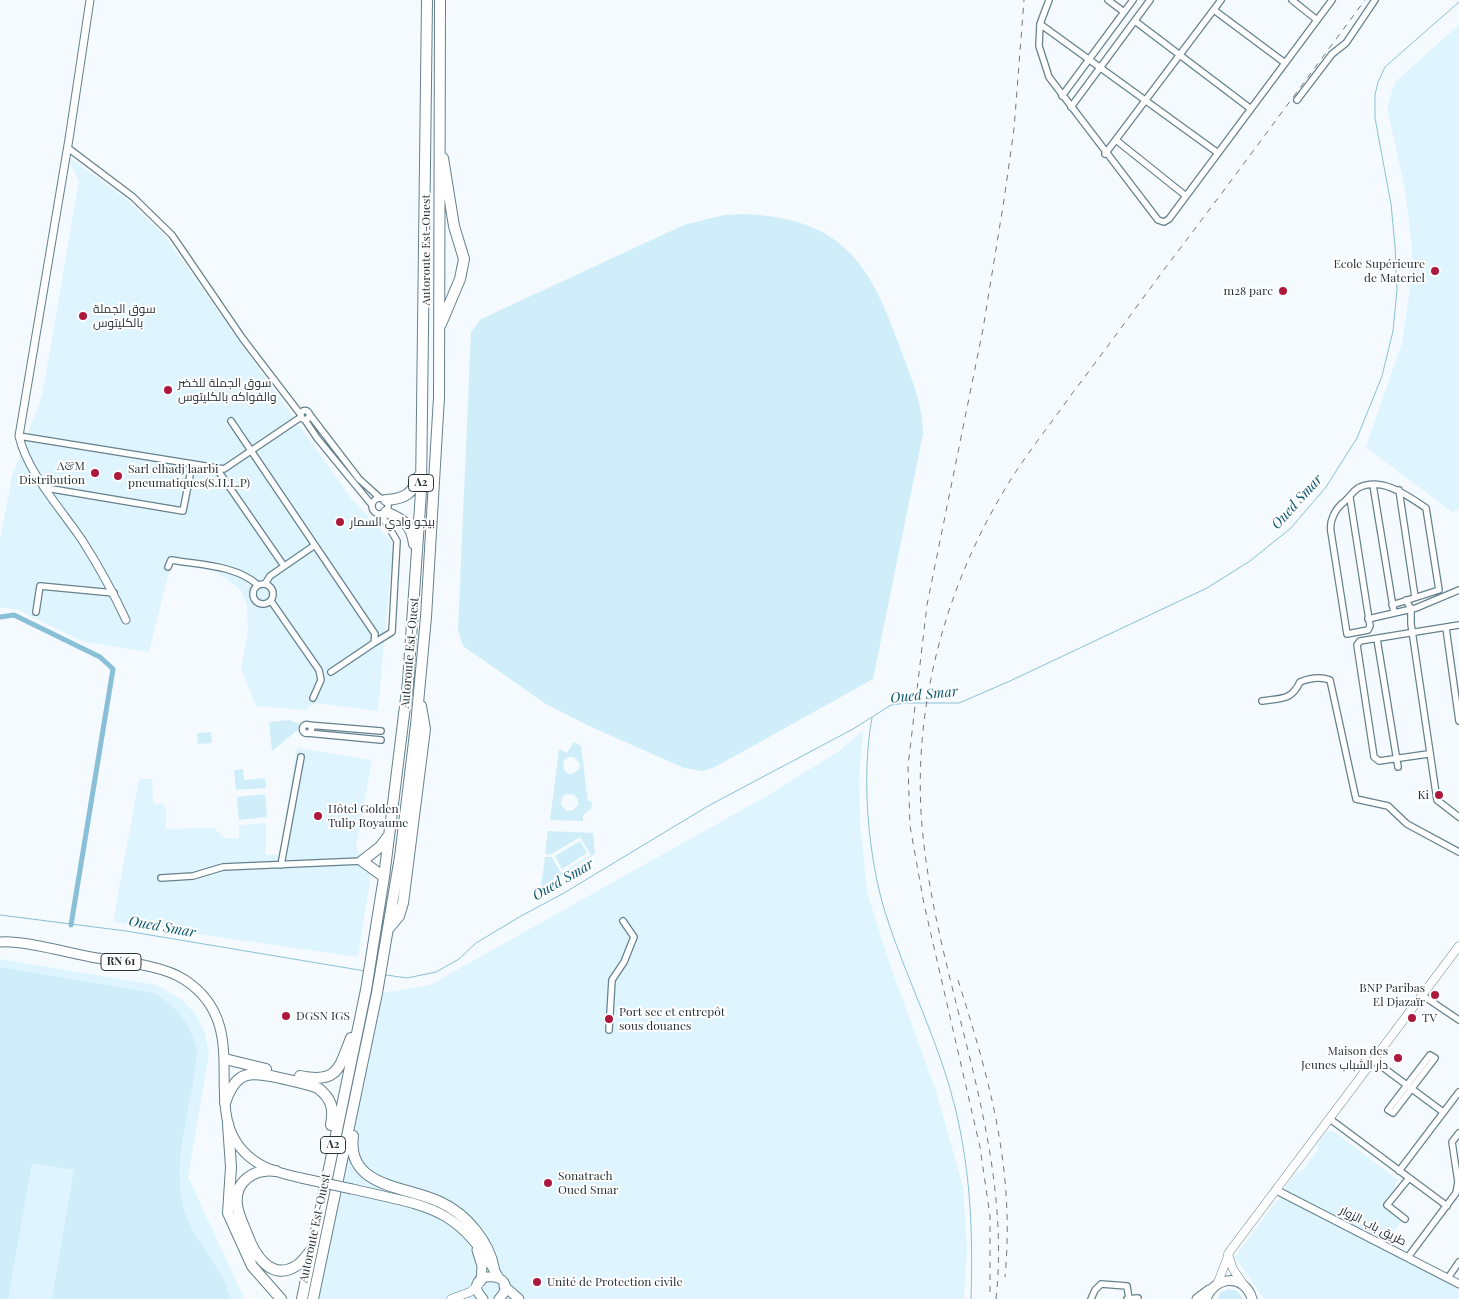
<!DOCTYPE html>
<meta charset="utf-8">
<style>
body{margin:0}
canvas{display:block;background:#f4fafd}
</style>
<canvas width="1459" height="1299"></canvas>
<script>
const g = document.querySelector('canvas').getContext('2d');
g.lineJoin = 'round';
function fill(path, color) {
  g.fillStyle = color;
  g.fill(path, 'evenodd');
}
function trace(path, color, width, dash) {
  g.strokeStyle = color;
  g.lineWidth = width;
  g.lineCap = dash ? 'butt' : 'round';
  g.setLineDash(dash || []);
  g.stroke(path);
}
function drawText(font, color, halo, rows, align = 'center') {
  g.font = font + ' "Playfair Display",Cairo,serif';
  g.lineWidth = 4;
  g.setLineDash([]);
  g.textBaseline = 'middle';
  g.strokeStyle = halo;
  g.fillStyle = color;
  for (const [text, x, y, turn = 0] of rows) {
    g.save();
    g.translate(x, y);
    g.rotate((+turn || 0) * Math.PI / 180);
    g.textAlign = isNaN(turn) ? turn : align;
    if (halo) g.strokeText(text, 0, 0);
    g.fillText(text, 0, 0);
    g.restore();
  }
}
fill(new Path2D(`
 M1459 25V510L1452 512 1366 447 1402 343 1409 296 1412 247 1405 189 1387 108 1395 82Z
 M66 155 126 199 163 234 351 498 391 541 392 556 378 711 315 703 305 710 256 706 241 668 248 631 247 605 241 590 215 571 171 564 149 652 84 642 18 610 0 607V541L12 476 42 396 79 181Z
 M863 731 859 777 860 824 867 892 889 962 936 1091 963 1187 967 1249 964 1299H319L345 1160 383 993 430 985 765 797 839 751Z
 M297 748 372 760 356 847 371 875 358 957 113 922 139 779H152L153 803 162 804 166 807V829L214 828 225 838H239V825L266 823V855H279Z
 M0 959 157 985 182 1000 197 1016 205 1033 209 1053 188 1177 243 1296V1299H0Z
 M1327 1131H1333L1398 1180 1394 1185 1396 1187 1382 1205 1401 1222 1385 1243 1339 1218 1335 1224 1459 1289V1299H1264L1235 1257 1277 1200 1282 1198 1311 1212 1313 1204 1287 1192 1285 1187 1297 1172 1302 1171 1318 1150 1317 1145Z`), '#def5ff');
fill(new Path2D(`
 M743 214C843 218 870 263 901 350 911 378 923 404 923 434L873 679 715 767 703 771 684 768 587 725 546 704 463 646 458 630 471 332 481 319 684 225 724 215Z
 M290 720 299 724 300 728 272 751 269 722Z
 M211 732 212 743 198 744 197 733Z
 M574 742 581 746 588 801H591L592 808 583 815V821L550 820 559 749 567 753ZM569 757H574L580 764 579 769 573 774H568L563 768 564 760ZM566 794 574 795 578 799V805L573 810 567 811 561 805 562 797Z
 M243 769 244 780 265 778 266 788 236 790 234 770Z
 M265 794 267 817 239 820 237 797Z
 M548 831 593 833 595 854 541 887 545 857H552L561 873 591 855 580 837 550 855 545 854Z
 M580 841 587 853 562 869 555 856Z
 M0 967 154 993C177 1007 190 1023 197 1049 195 1101 171 1153 183 1205 191 1240 221 1263 230 1297L227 1299H52L74 1170 32 1163 8 1299H0Z
 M1228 1289 1237 1291 1243 1299H1217L1220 1293Z`), '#d0eefa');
trace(new Path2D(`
 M872 718C861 776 868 856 885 912 906 979 940 1043 956 1111 971 1176 973 1234 971 1299
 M0 915 126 931 365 971
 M386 975 407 978 436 972 459 959 476 943 521 916 564 893 708 806 853 729 891 705 906 703H959L1010 681 1207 588 1250 561 1291 528 1326 487 1357 438 1382 376 1393 331 1397 290 1395 246 1391 204 1375 118V95L1378 82 1385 67 1459 2`), '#89c0d7', 1);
trace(new Path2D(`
 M0 617 14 615 100 657 113 669 71 925`), '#89c0d7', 5);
const minor = new Path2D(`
 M1049 0 1040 24 1039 46 1049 77 1158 220 1164 222 1169 219 1332 0
 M1108 0 1124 12
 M1292 0 1317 20
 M1214 10 1285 63
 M1135 21 1251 109
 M1040 24 1218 153
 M1062 96 1133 0
 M1297 100 1332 54 1346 43 1375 0
 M1071 107 1150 0
 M1116 140 1186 196
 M68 148 133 197 172 235 243 339 301 415
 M1105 154 1221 0
 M300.5 415a4.5 4.5 0 1 1 9 0a4.5 4.5 0 1 1-9 0Z
 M310 415 359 479 380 498
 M305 420 317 438 372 505
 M231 421 375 634 374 643 331 672
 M19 436 224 469 301 417
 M217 469 284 566
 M1373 485 1394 613
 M46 488 183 511 192 465
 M1399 490 1415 597
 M1350 498 1370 626 1368 630 1347 634 1331 532C1329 521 1335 509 1344 502 1350 497 1352 492 1358 488 1382 476 1408 496 1426 508L1439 590 1392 605
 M372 506a8 8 0 1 1 16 0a8 8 0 1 1-16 0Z
 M168 567 171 560C199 565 236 565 258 585
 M253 594a10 10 0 1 1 20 0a10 10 0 1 1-20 0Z
 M265 584 270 576 315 545
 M1406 600 1411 609V624L1437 800 1459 817
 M271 601 319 670 321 680 313 698
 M36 612 40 586 114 593
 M1368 619 1416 608 1459 590
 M1446 628 1459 721
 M1377 639 1398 767
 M374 643 392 632 397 541 381 514
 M1262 701C1281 698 1291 701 1300 682 1310 678 1319 676 1330 680L1356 799 1388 806 1407 824 1459 852
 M302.5 729a4.5 4.5 0 1 1 9 0a4.5 4.5 0 1 1-9 0Z
 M308 725 381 731
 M307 733 381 740
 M1428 754 1379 761 1374 757 1357 645 1360 641 1459 625
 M281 865 301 757
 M161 878 193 876 223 867 362 861
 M1422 995 1459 1020
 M609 1030 612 980 624 962 634 937 623 921
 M1430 1055 1435 1058 1393 1113 1388 1110Z
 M1373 1060 1443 1112
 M1330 1119 1447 1206
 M1399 1171 1459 1092
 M1405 1219 1387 1205 1409 1178
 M1408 1257 1456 1193 1458 1182 1452 1142 1459 1133
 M1448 1278 1459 1262
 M1091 1299 1095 1290 1101 1284 1127 1286 1129 1299
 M1127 1299 1138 1298`);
const tertiary = new Path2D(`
 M90 0 69 139 19 436C27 472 61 509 82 540 98 565 113 592 126 620
 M1276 1190 1459 1284`);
const secondary = new Path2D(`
 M1228 1254 1233 1269 1243 1284
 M1218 1282 1230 1251 1459 946
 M451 1299 470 1292 479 1284`);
const primary = new Path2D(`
 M0 942C24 940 72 954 97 958 123 962 163 965 185 980 259 1029 193 1114 252 1159 266 1170 284 1174 301 1178
 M352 1189C429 1207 457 1205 499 1278
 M477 1250 482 1266 481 1281
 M504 1286 519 1299
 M483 1299C456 1269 526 1270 499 1299
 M1197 1299 1209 1290
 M1206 1299C1214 1276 1245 1273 1252 1299`);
const motorway = new Path2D(`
 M441 324 460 279 464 259 454 226 443 158
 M386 500C404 499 413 494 419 476
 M386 512C403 519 412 525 414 544
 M384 877 362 861 380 847 389 835
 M389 928 399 916 403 903 425 729 421 706
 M225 1059 266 1069
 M300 1076C338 1084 339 1068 351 1038
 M225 1103C236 1070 250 1071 280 1078 293 1081 306 1083 318 1088 332 1099 334 1109 331 1125
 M228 1124 231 1167 228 1213 252 1266 281 1299
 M353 1136C346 1188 407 1186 440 1202 466 1214 489 1241 494 1269
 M276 1171C255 1168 234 1181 237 1205 238 1214 243 1224 247 1234 254 1253 270 1282 296 1266 302 1263 307 1255 312 1249
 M302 1299 366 990 384 877 408 682 421 492 427 0
 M313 1299 377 993 400 857 416 725 426 617 439 397 440 0`);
trace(minor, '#65818d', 8);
trace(tertiary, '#65818d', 9);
trace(secondary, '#65818d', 9);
trace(primary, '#65818d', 11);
trace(motorway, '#65818d', 12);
trace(minor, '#fff', 5.5);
trace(tertiary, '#fff', 7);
trace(secondary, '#fff', 8);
trace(primary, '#fff', 9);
trace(motorway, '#fff', 10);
trace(new Path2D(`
 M958 980C990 1081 1015 1169 1005 1277
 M990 1292V1216L980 1147 924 904 910 826 908 766 927 605 983 329 1004 200 1014 129 1024 0
 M996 1299C1013 1140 939 992 923 836 910 714 944 588 1008 484 1027 453 1050 425 1071 395 1103 353 1134 310 1166 267 1233 179 1299 89 1365 0`), '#70797d', 1, [6, 6]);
const primaryBridge = new Path2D(`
 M301 1178 352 1189`);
trace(primaryBridge, '#65818d', 11, []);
trace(primaryBridge, '#fff', 9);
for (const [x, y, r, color] of [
 [1435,271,5,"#ad183d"],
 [1283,291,5,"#ad183d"],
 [83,316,5,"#ad183d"],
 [168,390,5,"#ad183d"],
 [95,473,5,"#ad183d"],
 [118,476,5,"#ad183d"],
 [340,522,5,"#ad183d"],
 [1439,795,5,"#ad183d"],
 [318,816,5,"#ad183d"],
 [1435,995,5,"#ad183d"],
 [286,1016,5,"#ad183d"],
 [1412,1018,5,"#ad183d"],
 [609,1019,5,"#ad183d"],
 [1398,1058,5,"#ad183d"],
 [548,1183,5,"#ad183d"],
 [537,1282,5,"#ad183d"]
]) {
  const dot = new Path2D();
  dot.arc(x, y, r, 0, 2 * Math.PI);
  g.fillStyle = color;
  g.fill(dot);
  trace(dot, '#fff', 2);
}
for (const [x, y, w] of [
 [421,483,25],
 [121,962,40],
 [333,1145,25]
]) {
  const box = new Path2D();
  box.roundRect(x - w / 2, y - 8.5, w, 17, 4);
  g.fillStyle = '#fff';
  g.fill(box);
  trace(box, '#283338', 1);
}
drawText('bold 11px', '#283338', null, [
 ["A2",421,483],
 ["RN 61",121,962],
 ["A2",333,1145]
]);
drawText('12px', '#283338', '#fff', [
 ["Autoroute Est-Ouest",426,250,-90],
 ["Autoroute Est-Ouest",410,653,-85],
 ["طريق باب الزوار",1373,1226,27],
 ["Autoroute Est-Ouest",315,1228,-78]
]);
drawText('12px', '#283338', '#fff', [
 ["Ecole Supérieure",1425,264,"right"],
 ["de Materiel",1425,278,"right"],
 ["m28 parc",1273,291,"right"],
 ["سوق الجملة",93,309],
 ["بالكليتوس",93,323],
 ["سوق الجملة للخضر",178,383],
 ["والفواكه بالكليتوس",178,397],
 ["A&M",85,466,"right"],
 ["Distribution",85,480,"right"],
 ["Sarl elhadj laarbi",128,469],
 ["pneumatiques(S.H.L.P)",128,483],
 ["بيجو وادي السمار",350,522],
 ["Ki",1429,795,"right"],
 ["Hôtel Golden",328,809],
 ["Tulip Royaume",328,823],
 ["BNP Paribas",1425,988,"right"],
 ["El Djazaïr",1425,1002,"right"],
 ["Port sec et entrepôt",619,1012],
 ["sous douanes",619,1026],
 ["DGSN IGS",296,1016],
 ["TV",1422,1018],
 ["Maison des",1388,1051,"right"],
 ["Jeunes دار الشباب",1388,1065,"right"],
 ["Sonatrach",558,1176],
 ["Oued Smar",558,1190],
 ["Unité de Protection civile",547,1282]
], 'left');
drawText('italic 14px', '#0a566d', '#fff', [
 ["Oued Smar",1297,502,-48],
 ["Oued Smar",924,695,-6],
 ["Oued Smar",563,880,-30],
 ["Oued Smar",162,927,10]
]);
</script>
